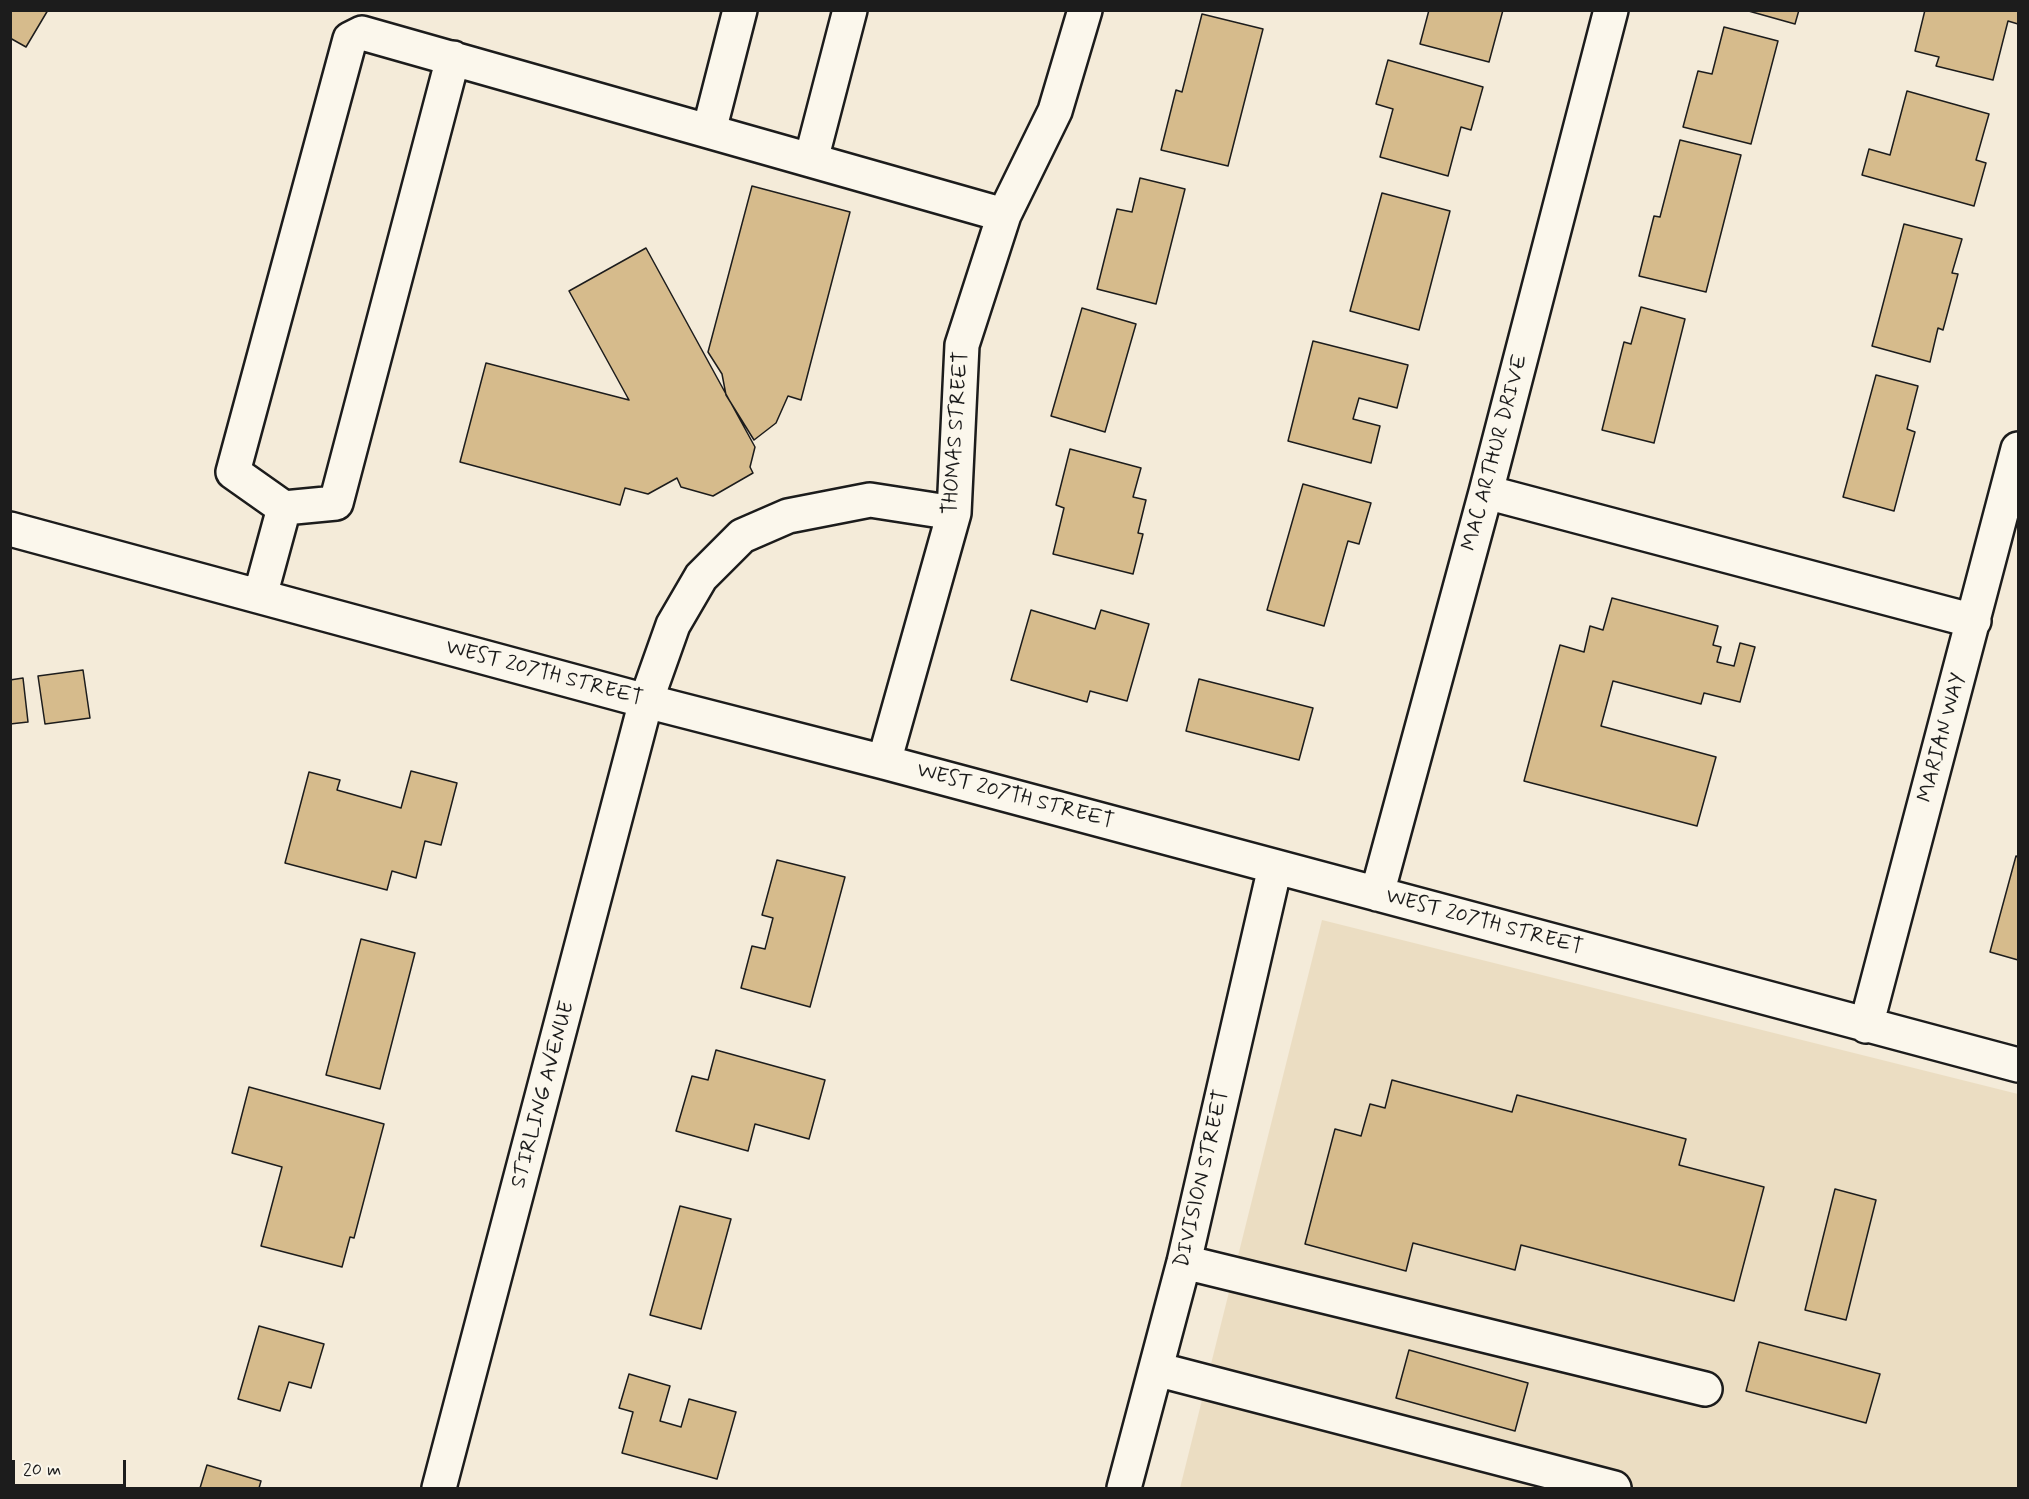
<!DOCTYPE html>
<style>
body{margin:0}
#map{position:relative;width:2029px;height:1499px;overflow:hidden;background:#f4ebd9;font-family:Mynerve,sans-serif}
canvas{display:block}
.frame{position:absolute;inset:0;border:12px solid #1c1c1c;pointer-events:none}
.scale{position:absolute;left:12px;top:1460px;width:114px;height:27px;box-sizing:border-box;border:3px solid #1c1c1c;border-top:0;padding-left:8px;font-size:18px;line-height:21px;white-space:nowrap;color:#1c1c1c;-webkit-text-stroke:4px #fbf7ec;paint-order:stroke}
</style>
<div id="map">
<canvas width="2029" height="1499"></canvas>
<div class="frame"></div>
<div class="scale">20 m</div>
</div>
<script>
const g = document.querySelector('canvas').getContext('2d');
g.lineJoin = 'round';
function fill(path, color) {
  g.fillStyle = color;
  g.fill(path, 'evenodd');
}
function trace(path, color, width, dash) {
  g.strokeStyle = color;
  g.lineWidth = width;
  g.lineCap = dash ? 'butt' : 'round';
  g.setLineDash(dash || []);
  g.stroke(path);
}
function drawText(font, color, halo, rows, align = 'center') {
  g.font = font + ' Mynerve,sans-serif';
  g.lineWidth = 5;
  g.setLineDash([]);
  g.textBaseline = 'middle';
  g.strokeStyle = halo;
  g.fillStyle = color;
  for (const [text, x, y, turn = 0] of rows) {
    g.save();
    g.translate(x, y);
    g.rotate((+turn || 0) * Math.PI / 180);
    g.textAlign = isNaN(turn) ? turn : align;
    if (halo) g.strokeText(text, 0, 0);
    g.fillText(text, 0, 0);
    g.restore();
  }
}
fill(new Path2D(`
 M1322 920 2018 1094V1488H1180Z`), '#ebddc2');
const building = new Path2D(`
 M10 10H48L26 47 10 38Z
 M1429 10H1503L1489 62 1420 44Z
 M1745 10H1799L1795 24Z
 M1925 10H2018V24L2008 21 1993 80 1936 66 1939 57 1915 51Z
 M1202 14 1263 29 1228 166 1161 150 1176 90 1182 92Z
 M1724 27 1778 41 1751 144 1683 127 1698 71 1712 74Z
 M1388 60 1483 87 1471 130 1461 127 1448 176 1380 157 1393 109 1376 104Z
 M1907 91 1989 114 1976 160 1986 163 1974 206 1862 175 1869 149 1890 155Z
 M1680 140 1741 155 1706 292 1639 276 1654 216 1660 217Z
 M1140 178 1185 189 1156 304 1097 289 1117 209 1132 212Z
 M752 186 850 212 801 400 788 396 776 423 754 440 726 395 722 374 708 352Z
 M1382 193 1450 211 1419 330 1350 311Z
 M1904 224 1962 239 1952 273 1958 274 1943 330 1938 328 1930 362 1872 346Z
 M646 248 755 447 750 467 753 473 713 496 681 487 677 478 648 494 625 488 620 505 460 462 486 363 629 400 569 291Z
 M1641 307 1685 319 1654 443 1602 430 1624 342 1631 344Z
 M1082 308 1136 324 1105 432 1051 416Z
 M1313 341 1408 365 1397 408 1359 398 1353 419 1380 426 1371 463 1288 441Z
 M1876 375 1918 386 1907 429 1915 432 1894 511 1843 497Z
 M1070 449 1141 468 1133 497 1146 500 1138 533 1143 534 1133 574 1053 554 1064 508 1056 505Z
 M1303 484 1371 503 1359 544 1348 541 1324 626 1267 610Z
 M1612 598 1718 626 1713 645 1721 647 1717 662 1734 666 1740 643 1755 647 1740 702 1704 693 1701 704 1613 681 1601 726 1716 757 1697 826 1524 781 1560 645 1584 652 1590 626 1603 630Z
 M1031 610 1095 629 1101 610 1149 624 1127 701 1090 691 1087 702 1011 680Z
 M83 670 90 718 45 724 38 676Z
 M23 678 28 722 10 724V680Z
 M1199 679 1313 708 1299 760 1186 731Z
 M411 771 457 783 441 845 425 841 416 878 392 871 387 890 285 863 309 772 340 780 337 790 401 808Z
 M2016 856 2018 857V960L1990 952Z
 M777 860 845 877 810 1007 741 988 752 946 765 949 773 918 762 915Z
 M361 939 415 953 380 1089 326 1075Z
 M716 1050 825 1080 809 1139 755 1124 748 1151 676 1131 692 1076 708 1080Z
 M1392 1080 1512 1112 1517 1095 1686 1139 1679 1165 1764 1187 1734 1301 1521 1245 1515 1270 1413 1243 1406 1271 1305 1244 1335 1129 1361 1136 1370 1104 1385 1108Z
 M249 1087 384 1124 354 1238 350 1237 342 1267 261 1246 282 1167 232 1153Z
 M1835 1189 1876 1200 1846 1320 1805 1310Z
 M680 1206 731 1219 701 1329 650 1315Z
 M259 1326 324 1344 311 1388 289 1382 280 1411 238 1399Z
 M1759 1342 1880 1374 1866 1423 1746 1391Z
 M1409 1350 1528 1383 1515 1431 1396 1398Z
 M629 1374 670 1386 660 1421 681 1427 689 1399 736 1412 717 1479 622 1453 633 1412 619 1408Z
 M207 1465 261 1481 259 1488H200Z`);
fill(building, '#d6bb8c');
trace(building, '#1c1c1c', 1.5);
const minor = new Path2D(`
 M709 131 740 10
 M811 160 850 10
 M1486 492 1974 621
 M284 508 336 503 453 58
 M10 529 646 701 884 762 2018 1065
 M260 596 284 508 233 472 350 39 362 33 1004 215
 M884 762 954 513 962 345 1004 215 1055 111 1085 10
 M1377 894 1486 492 1611 10
 M1866 1026 2018 449
 M1184 1262 1705 1389
 M1156 1369 1614 1488
 M439 1488 646 701 673 625 701 577 742 536 788 516 870 500 954 513
 M1124 1488 1184 1262 1275 867`);
trace(minor, '#1c1c1c', 38);
trace(minor, '#fbf7ec', 33);
drawText('21px', '#1c1c1c', '#fbf7ec', [
 ["THOMAS STREET",957,433,-86],
 ["MAC ARTHUR DRIVE",1496,453,-75],
 ["WEST 207TH STREET",544,674,15],
 ["MARIAN WAY",1943,738,-75],
 ["WEST 207TH STREET",1015,797,15],
 ["WEST 207TH STREET",1484,923,15],
 ["STIRLING AVENUE",544,1095,-75],
 ["DIVISION STREET",1203,1179,-77]
]);
</script>
